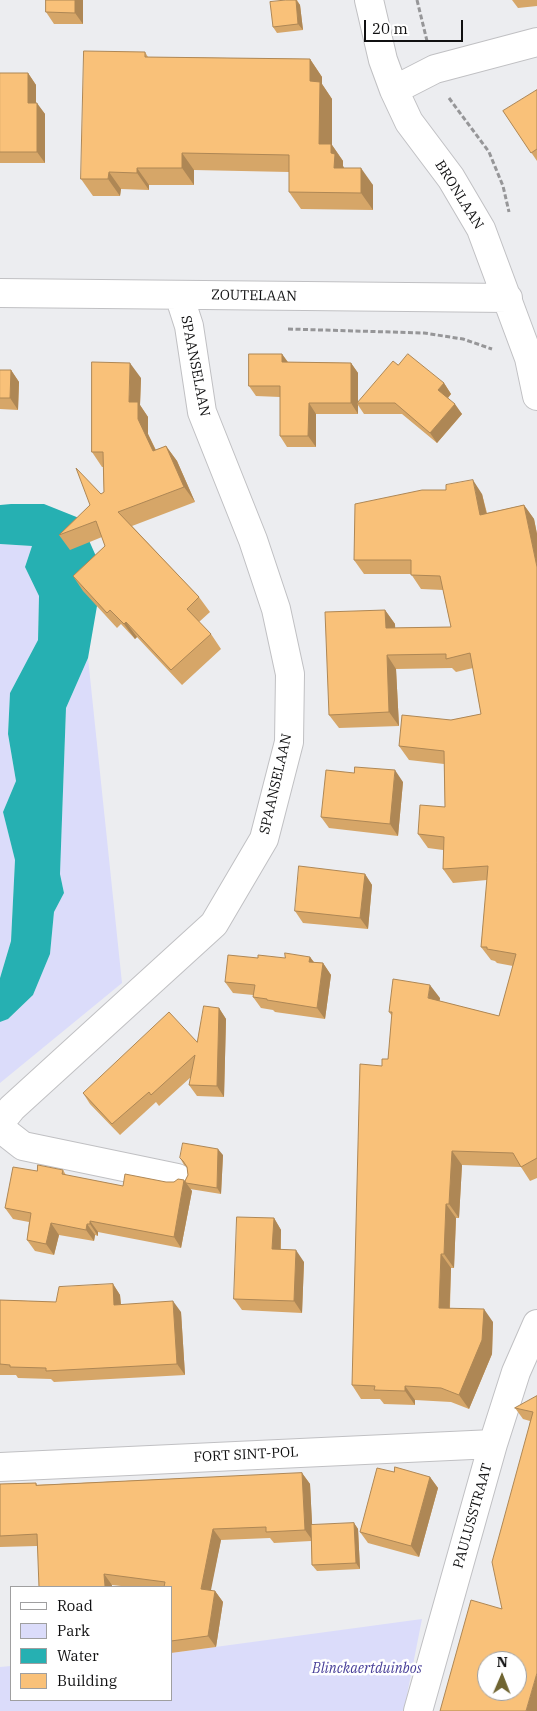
<!DOCTYPE html>
<style>
body{margin:0}
#map{position:relative;width:537px;height:1711px;overflow:hidden;background:#ecedf0;font-family:"IBM Plex Serif",serif}
canvas{display:block}
.legend{position:absolute;left:10px;top:1586px;width:162px;height:115px;box-sizing:border-box;background:#fff;border:1px solid #9f9fa0;margin:0;padding:6px 9px;list-style:none;font-size:15px;color:#101011}
.legend li{display:flex;align-items:center;gap:10px;height:25px}
.legend b{width:25px;border:1px solid #9f9fa0}
.north{position:absolute;left:477px;top:1651px;width:50px;height:50px;box-sizing:border-box;background:#fff;border:1px solid #9f9fa0;border-radius:50%;rotate:1deg;font-size:14px;font-weight:700;line-height:20px;text-align:center;color:#101011}
.north::after{content:'';display:block;margin:auto;width:18px;height:22px;background:#706532;clip-path:polygon(50% 0,100% 100%,50% 72%,0 100%)}
.scale{position:absolute;left:364px;top:20px;width:99px;height:22px;box-sizing:border-box;border:2px solid #101011;border-top:0;padding-left:6px;font-size:15px;line-height:18px;white-space:nowrap;color:#101011;-webkit-text-stroke:4px #fff;paint-order:stroke}
</style>
<div id="map">
<canvas width="537" height="1711"></canvas>
<ul class="legend">
<li><b style="height:6px;background:#fff"></b>Road</li>
<li><b style="height:14px;background:#dbdcfa"></b>Park</li>
<li><b style="height:14px;background:#26b0b2"></b>Water</li>
<li><b style="height:14px;background:#f9c179"></b>Building</li>
</ul>
<div class="north">N</div>
<div class="scale">20 m</div>
</div>
<script>
const g = document.querySelector('canvas').getContext('2d');
g.lineJoin = 'round';
function fill(path, color) {
  g.fillStyle = color;
  g.fill(path, 'evenodd');
}
function trace(path, color, width, dash) {
  g.strokeStyle = color;
  g.lineWidth = width;
  g.lineCap = dash ? 'butt' : 'round';
  g.setLineDash(dash || []);
  g.stroke(path);
}
function drawText(font, color, halo, rows, align = 'center') {
  g.font = font + ' "IBM Plex Serif",serif';
  g.lineWidth = 5;
  g.setLineDash([]);
  g.textBaseline = 'middle';
  g.strokeStyle = halo;
  g.fillStyle = color;
  for (const [text, x, y, turn = 0] of rows) {
    g.save();
    g.translate(x, y);
    g.rotate((+turn || 0) * Math.PI / 180);
    g.textAlign = isNaN(turn) ? turn : align;
    if (halo) g.strokeText(text, 0, 0);
    g.fillText(text, 0, 0);
    g.restore();
  }
}
fill(new Path2D(`
 M0 544 32 546 25 567 39 596 38 640 10 693 8 734 16 781 3 812 15 860 11 941 0 978Z
 M88 658 122 983 0 1083V1022L8 1019 33 995 50 954 54 912 64 893 60 874 66 708Z
 M422 1619 404 1710 402 1711H0V1667L11 1666V1700H171V1653Z`), '#dbdcfa');
fill(new Path2D(`
 M11 504H44L79 518 99 563 97 606 88 658 66 708 60 874 64 893 54 912 50 954 33 995 8 1019 0 1022V978L11 941 15 860 3 812 16 781 8 734 10 693 38 640 39 596 25 567 32 546 0 544V505Z`), '#26b0b2');
const minor = new Path2D(`
 M369 0 383 60 394 90 409 122 451 178 481 229 529 358 537 396
 M394 90 435 69 537 42
 M0 293 508 298
 M0 1123 12 1108 214 924 264 839 289 742 290 674 276 609 253 540 202 412 189 326 179 295
 M0 1128 23 1146 177 1178
 M0 1467 493 1444
 M418 1711 493 1444 516 1372 537 1324`);
trace(minor, '#c0c0c3', 30);
trace(new Path2D(`
 M417 0 427 41
 M449 98 489 152 503 186 509 212
 M288 329 424 333 463 339 492 349`), '#969698', 3, [5, 2.5]);
trace(minor, '#fff', 28);
fill(new Path2D(`
 M46 0H83V24H54L46 12Z
 M286 0H297L300 5 303 30 277 33 273 27Z
 M512 0H537V6L518 8Z
 M145 52 148 57 310 59 322 77V84L332 99V145L343 161V166L344 168 373 185V210L301 209 289 192V172L194 170V185H149V190L121 189 120 196H93L81 179Z
 M0 73H28L36 85V103L45 114V163H0Z
 M537 90V161L503 111Z
 M282 354 288 362 351 363 358 373V402L398 365 444 383 451 394 448 398 462 414 437 443 402 414H364L358 405V414H316V447H287L280 436V397L256 396 249 386Z
 M0 370H11L19 382 18 410 0 409Z
 M141 378 140 405 148 417V434L156 450 166 446 177 461 195 502 132 526 199 597 210 612 199 622 211 634 221 649 182 685 137 637 135 639 121 624 117 628 83 591 73 576 105 546 102 537 70 550 59 535 104 492 103 467H102L92 452Z
 M482 494 487 513 524 505 534 519 537 534V1178L530 1181 521 1167 462 1165 459 1218H456L454 1268H451L450 1308 493 1322 492 1354 469 1409 451 1402 415 1400V1405L384 1404 380 1399H361L352 1385 382 1066 388 1059 392 1016 389 1012 440 998 439 1001 499 1016 513 966 497 963 495 961 491 960 481 947 487 880 453 883 443 869V850L428 848 418 834 445 807 444 764 409 760 399 746 451 720 481 714 473 668 456 672 452 668 396 669 399 726 339 728 329 715 385 610 395 624V628L451 627 443 590 421 589 411 574H364L354 560Z
 M354 773 403 782 398 836 329 828 321 817Z
 M365 874 372 885 368 929 303 923 295 911Z
 M310 957 314 962 323 963 331 975 325 1019 275 1012 273 1010 261 1008 253 997V995L233 993 225 982 258 958H285Z
 M219 1008 226 1019 224 1097 197 1096 189 1085 191 1077 159 1106 156 1102 120 1135 90 1104 83 1093 197 1042Z
 M223 1155 221 1194 190 1189 192 1191 181 1248 98 1232V1236L95 1235 94 1241 59 1235 54 1255 35 1251 27 1240 29 1222 13 1219 5 1208 37 1171 63 1170 66 1175 123 1186 185 1181 188 1175 187 1167 184 1165 180 1158Z
 M274 1218 281 1230V1250L304 1262 302 1313 242 1310 234 1299Z
 M113 1284 120 1295 121 1305 181 1312 185 1375 54 1382 51 1379 18 1378 16 1375H0V1300L56 1302Z
 M537 1396 502 1609 530 1421 523 1419 515 1408Z
 M394 1472 430 1477 438 1488 419 1557 368 1543 360 1532Z
 M302 1473 310 1484 312 1525 354 1523 358 1529 360 1569 317 1571 312 1565 311 1541 274 1543 270 1538 221 1540 210 1591H215L223 1602 216 1647 171 1653V1587H130L112 1585 37 1546 0 1547V1484L36 1483 37 1485Z`), '#d6a668');
fill(new Path2D(`
 M75 0H83V24L75 13Z
 M296 0 300 5 303 30 298 24Z
 M310 59 322 77V84L332 99V145L343 161V166L346 171 334 168 319 144 310 81Z
 M28 73 36 85V114L28 103Z
 M37 103 45 114V163L37 152Z
 M182 153 194 170V185L182 168Z
 M137 168 149 185V190L137 173Z
 M361 168 373 185V210L361 193Z
 M109 172 121 189 120 196 108 179Z
 M282 354 289 364 282 362Z
 M130 363 141 378 140 405 148 417V434L163 466 153 451 129 402Z
 M351 363 358 373V403H357L358 405V414L351 403Z
 M11 370 19 382 18 410 10 398Z
 M444 383 451 394 446 400 438 390Z
 M309 403 316 414V447L308 436Z
 M455 404 462 414 437 443 430 433Z
 M166 446 177 461 195 502 184 487Z
 M473 480 482 494 490 529 480 515Z
 M524 505 534 519 537 534V567Z
 M385 610 395 624 396 642 386 628Z
 M126 622 137 637 135 639 124 624Z
 M387 655 396 669 399 726 389 712Z
 M395 770 403 782 398 836 390 824Z
 M365 874 372 885 368 929 360 918Z
 M310 957 318 968 309 962Z
 M323 963 331 975 325 1019 317 1008Z
 M430 985 440 998 438 1012 428 998Z
 M219 1008 226 1019 224 1097 217 1086Z
 M218 1149 223 1155 221 1194 217 1188Z
 M452 1151 462 1165 459 1218 449 1204Z
 M184 1180 192 1191 181 1248 174 1237Z
 M446 1204 456 1218 454 1268 444 1254Z
 M274 1218 281 1230 280 1261 272 1249Z
 M90 1221 98 1232V1236L90 1224Z
 M51 1223 59 1235 54 1255 46 1244Z
 M87 1224 95 1235 94 1241 86 1230Z
 M296 1250 304 1262 302 1313 294 1301Z
 M441 1254 451 1268 449 1322 439 1308Z
 M113 1284 120 1295 122 1316 114 1305Z
 M173 1301 181 1312 185 1375 177 1364Z
 M484 1309 493 1322 492 1354 469 1409 459 1395Z
 M405 1386 415 1400V1405L405 1391Z
 M302 1473 310 1484 313 1541 305 1530Z
 M430 1477 438 1488 419 1557 411 1546Z
 M354 1523 358 1529 360 1569 356 1563Z
 M213 1529 221 1540 209 1600 201 1589Z
 M104 1574 112 1585V1587H105Z
 M215 1591 223 1602 216 1647 208 1636Z
 M537 1673V1711H526Z`), '#ae8755');
const building = new Path2D(`
 M46 0H75V13L46 12Z
 M286 0H296L298 24 273 27 270 2Z
 M84 51 145 52V57L310 59V81L320 82 319 144H331V153L335 154 334 168H361V193L289 192V155L182 153V168H137V173L109 172 108 179H81Z
 M0 73H28V103H37V152H0Z
 M537 90V149L531 153 503 111Z
 M249 354H282V362L351 363V403H309L308 436H280V386H249Z
 M408 354 444 383 438 390 455 404 430 433 395 403H357L393 361 398 365Z
 M92 362 130 363 129 402H138V419L153 451 166 446 184 487 118 512 199 597 187 609 211 634 171 670 126 622 124 624 110 610 107 613 73 576 105 546 96 521 59 535 90 505 76 468 101 494 104 492 103 452H92Z
 M0 370H11L10 398H0Z
 M473 480 480 515 524 505 537 567V1158L521 1167 513 1153 452 1151 449 1204H446L444 1254H441L439 1308 484 1309 482 1340 459 1395 441 1388 405 1386V1391L374 1390 375 1386 352 1385 360 1064 382 1066V1059H388L392 1012H389L393 979 430 985 428 998 499 1016 516 954 487 949V947H481L488 866 443 869 444 837 418 834 420 805 445 807 444 751 399 746 402 715 451 720 481 714 470 653 446 659V654L387 655 389 712 329 715 325 612 385 610 386 628 451 627 440 576 411 575V560H354L355 504 422 490H446V485Z
 M355 767 395 770 390 824 321 817 326 770 354 773Z
 M299 866 365 874 360 918 295 911Z
 M285 953 310 957 309 962 323 963 317 1008 267 1000V999L253 997 255 985 225 982 228 955 258 958V955L285 958Z
 M204 1006 219 1008 217 1086 189 1085 195 1055 151 1095 149 1092 112 1124 83 1093 169 1012 197 1042Z
 M183 1143 218 1149 217 1188 186 1183 185 1181 188 1175 187 1167 183 1161 180 1158Z
 M38 1165 63 1170 62 1174 123 1186 125 1174 166 1182H174L178 1179 184 1180 174 1237 90 1221V1224H87L86 1230 51 1223 46 1244 27 1240 31 1213 5 1208 13 1167 37 1171Z
 M237 1217 274 1218 272 1249 296 1250 294 1301 234 1299Z
 M113 1284 114 1305 173 1301 177 1364 46 1371V1368L10 1367V1365L0 1364V1300L56 1302 59 1287Z
 M537 1396V1673L526 1711H440L471 1600 502 1609 492 1562 533 1412 515 1408ZM487 1661H517V1691H487Z
 M395 1467 430 1477 411 1546 360 1532 377 1468 394 1472Z
 M302 1473 305 1530 266 1532V1527L213 1529 201 1589 215 1591 208 1636 171 1641V1587H164L165 1582 104 1574 105 1587H39L37 1534 0 1536V1484L36 1483V1485Z
 M354 1523 356 1563 312 1565 311 1525Z`);
fill(building, '#f9c179');
trace(building, '#ae8755', 1);
drawText('14px', '#101011', '#fff', [
 ["BRONLAAN",459,195,58],
 ["ZOUTELAAN",254,296,1],
 ["SPAANSELAAN",195,366,79],
 ["SPAANSELAAN",276,784,-77],
 ["FORT SINT-POL",246,1455,-3],
 ["PAULUSSTRAAT",473,1516,-74]
]);
drawText('italic 14px', '#483f98', '#fff', [
 ["Blinckaertduinbos",367,1669]
]);
</script>
